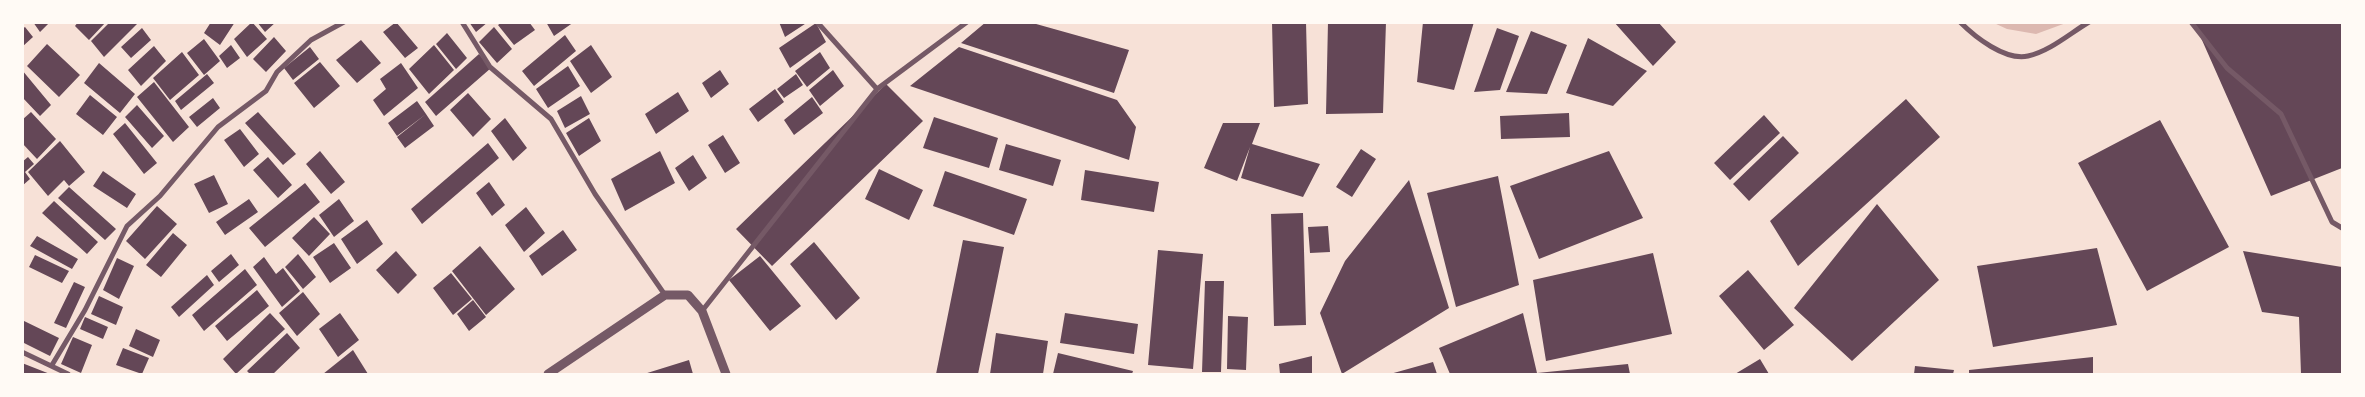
<!DOCTYPE html>
<style>
body{margin:0}
#map{position:relative;width:2365px;height:397px;overflow:hidden;background:#f7e1d7;font-family:"Crimson Pro",serif}
canvas{display:block}
.frame{position:absolute;inset:0;border:24px solid #fffaf5;pointer-events:none}
</style>
<div id="map">
<canvas width="2365" height="397"></canvas>
<div class="frame"></div>
</div>
<script>
const g = document.querySelector('canvas').getContext('2d');
g.lineJoin = 'round';
function fill(path, color) {
  g.fillStyle = color;
  g.fill(path, 'evenodd');
}
function trace(path, color, width, dash) {
  g.strokeStyle = color;
  g.lineWidth = width;
  g.lineCap = dash ? 'butt' : 'round';
  g.setLineDash(dash || []);
  g.stroke(path);
}
fill(new Path2D(`
 M1994 23H2066L2036 34 2007 29Z`), '#dcb8b0');
fill(new Path2D(`
 M33 22H50L40 32Z
 M78 22H106L89 40 75 26Z
 M110 22H139L104 57 91 41Z
 M211 22H235L220 45 204 33Z
 M252 22 267 39 247 57 234 39Z
 M257 22H276L265 32Z
 M396 22 418 48 405 58 383 32Z
 M469 22H488L476 32Z
 M502 22H529L535 30 514 45 498 25Z
 M546 22H574L554 36Z
 M779 22H808L785 37Z
 M986 22H1029L1129 50 1114 93 961 43Z
 M1272 22H1306L1308 104 1274 107Z
 M1328 22H1386L1383 113 1326 114Z
 M1423 22H1474L1454 90 1417 82Z
 M1614 22H1658L1676 42 1653 66Z
 M2194 22H2342V168L2271 196Z
 M816 23 826 42 790 68 779 48Z
 M25 27 33 37 22 47V29Z
 M494 27 512 49 497 63 479 42Z
 M142 28 151 40 131 58 121 47Z
 M1497 28 1519 36 1500 90 1474 92Z
 M1531 31 1567 45 1547 94 1506 92Z
 M447 33 467 58 456 69 436 44Z
 M565 35 576 51 534 86 522 71Z
 M274 37 286 51 266 72 253 59Z
 M1588 38 1647 71 1613 106 1566 93Z
 M204 39 220 61 204 75 187 53Z
 M361 40 381 63 357 83 336 60Z
 M47 44 80 75 59 97 27 66Z
 M231 45 240 58 227 68 219 56Z
 M434 45 454 70 429 94 409 69Z
 M591 45 612 77 591 93 570 61Z
 M154 46 166 61 141 86 128 70Z
 M310 47 319 59 293 80 284 68Z
 M959 47 1117 100 1136 127 1129 160 910 86Z
 M182 52 199 75 170 100 153 78Z
 M820 52 830 68 807 87 795 71Z
 M479 54 491 68 436 116 425 102Z
 M320 62 340 86 314 108 294 83Z
 M99 63 135 94 120 113 84 83Z
 M401 63 418 88 384 116 373 100 386 89 380 79Z
 M568 66 580 86 548 108 536 89Z
 M22 70 51 105 40 116 22 97Z
 M720 70 729 84 711 98 702 83Z
 M833 70 844 86 820 106 809 90Z
 M207 74 214 83 181 110 175 101Z
 M796 74 803 85 784 98 777 89Z
 M154 82 189 127 173 142 137 97Z
 M886 84 923 121 772 266 736 229Z
 M775 89 784 102 758 122 749 109Z
 M678 92 689 111 656 134 645 114Z
 M468 93 491 119 473 137 450 110Z
 M90 95 117 117 103 135 76 114Z
 M581 96 590 114 565 128 557 111Z
 M812 97 823 113 794 135 784 120Z
 M213 98 220 108 197 127 189 117Z
 M1906 99 1940 137 1798 266 1770 221Z
 M417 101 426 114 397 136 388 123Z
 M137 105 164 136 152 148 125 117Z
 M31 112 56 139 37 159 22 143V120Z
 M258 112 296 154 283 165 245 123Z
 M1569 113 1570 137 1501 139 1500 116Z
 M426 114 434 126 405 148 397 137Z
 M1764 115 1780 133 1730 180 1714 163Z
 M934 117 998 138 989 168 923 148Z
 M505 118 527 148 513 161 491 131Z
 M589 118 601 141 579 156 566 133Z
 M2160 120 2229 247 2147 291 2078 163Z
 M125 123 157 163 144 174 113 134Z
 M1223 123H1260L1252 144 1320 164 1303 197 1241 178 1250 147 1237 181 1204 168Z
 M240 129 259 154 244 167 224 140Z
 M723 135 740 163 725 173 708 145Z
 M1783 136 1799 153 1749 201 1733 184Z
 M60 141 85 172 69 186 64 180 48 196 28 172Z
 M488 143 499 158 422 224 411 209Z
 M1006 144 1061 160 1053 186 999 170Z
 M1361 149 1376 159 1352 197 1336 187Z
 M320 151 345 182 331 194 306 164Z
 M660 151 675 183 625 211 611 179Z
 M1609 151 1643 218 1539 259 1510 186Z
 M693 155 707 178 689 191 675 168Z
 M28 157 34 164 25 172 30 179 22 186V162Z
 M268 157 292 185 278 198 253 170Z
 M879 169 923 190 909 220 865 199Z
 M1085 170 1159 182 1154 212 1081 200Z
 M103 171 136 194 127 208 93 186Z
 M945 171 1027 199 1014 235 933 206Z
 M214 175 228 204 209 213 194 184Z
 M1498 176 1519 285 1456 307 1427 193Z
 M1409 180 1449 308 1342 374 1320 313 1345 261Z
 M489 182 505 205 492 216 476 193Z
 M305 183 320 202 265 247 249 228Z
 M69 187 116 229 105 240 58 198Z
 M249 199 258 212 225 235 216 222Z
 M339 199 354 221 334 237 319 215Z
 M54 201 98 242 87 254 42 213Z
 M1877 204 1939 280 1852 361 1794 308Z
 M157 206 177 224 145 259 126 241Z
 M526 207 545 233 524 252 505 225Z
 M1303 213 1306 325 1274 326 1271 214Z
 M314 217 330 234 309 256 292 238Z
 M367 220 383 244 357 264 341 239Z
 M1328 226 1330 252 1310 253 1308 227Z
 M563 230 577 250 542 276 529 256Z
 M173 233 187 245 161 277 146 265Z
 M37 236 78 259 72 269 30 246Z
 M963 240 1004 247 978 374H936Z
 M814 242 860 298 836 320 790 264Z
 M334 243 351 268 330 283 313 257Z
 M480 246 515 289 486 315 452 271Z
 M2097 248 2117 325 1993 347 1977 266Z
 M1158 250 1203 254 1193 369 1148 365Z
 M396 251 417 275 398 294 376 270Z
 M2243 251 2342 267V374H2301L2299 317 2262 312Z
 M1653 253 1672 334 1546 361 1533 280Z
 M231 254 239 265 219 282 211 271Z
 M298 254 316 277 303 289 285 267Z
 M35 255 69 271 62 283 29 267Z
 M760 256 801 306 770 331 729 280Z
 M264 257 276 274 283 268 300 291 282 307 253 267Z
 M117 258 134 266 119 299 103 290Z
 M245 269 257 285 204 331 192 315Z
 M1748 270 1794 325 1764 350 1719 296Z
 M451 273 472 299 453 315 433 288Z
 M207 275 214 285 179 317 171 307Z
 M1205 281H1224L1221 372H1202Z
 M74 282 85 287 66 328 54 323Z
 M257 290 269 306 227 341 215 326Z
 M303 292 320 314 297 336 279 313Z
 M99 296 123 307 116 325 91 314Z
 M473 300 486 317 469 331 457 314Z
 M270 313 285 329 236 374 223 359Z
 M340 313 359 340 338 357 319 329Z
 M1065 313 1138 324 1134 354 1060 343Z
 M1523 313 1537 373 1628 364 1630 374H1450L1439 348Z
 M1228 316 1248 317 1246 370 1227 369Z
 M85 317 108 327 103 339 80 329Z
 M22 320 59 338 50 356 22 342Z
 M136 329 160 340 153 357 129 346Z
 M287 333 300 348 273 374H250L247 371Z
 M996 333 1048 341 1043 374H990Z
 M73 337 92 345 81 373 61 364Z
 M123 348 149 358 142 374 116 365Z
 M353 350 368 374H323Z
 M1058 353 1133 371 1132 374H1053Z
 M1312 356V374H1280L1279 364Z
 M2093 357V374H1969V370Z
 M1760 359 1769 374H1735Z
 M689 360 693 374H644Z
 M1433 362 1437 374H1390Z
 M22 363 50 374H22Z
 M1915 366 1954 370 1953 374H1914Z`), '#644757');
trace(new Path2D(`
 M462 22 490 67 551 119 595 194 665 295
 M817 22 877 89
 M1960 22C1975 37 2005 61 2028 56 2050 51 2069 34 2089 22
 M2191 22 2227 68 2281 114 2332 222 2342 228
 M702 311 877 89 967 22
 M22 352 68 374
 M52 365 85 310 127 226 160 196 218 127 266 91 277 72 311 40 344 22`), '#755966', 5);
trace(new Path2D(`
 M548 374 665 295H688L702 311 726 374`), '#755966', 9);
</script>
